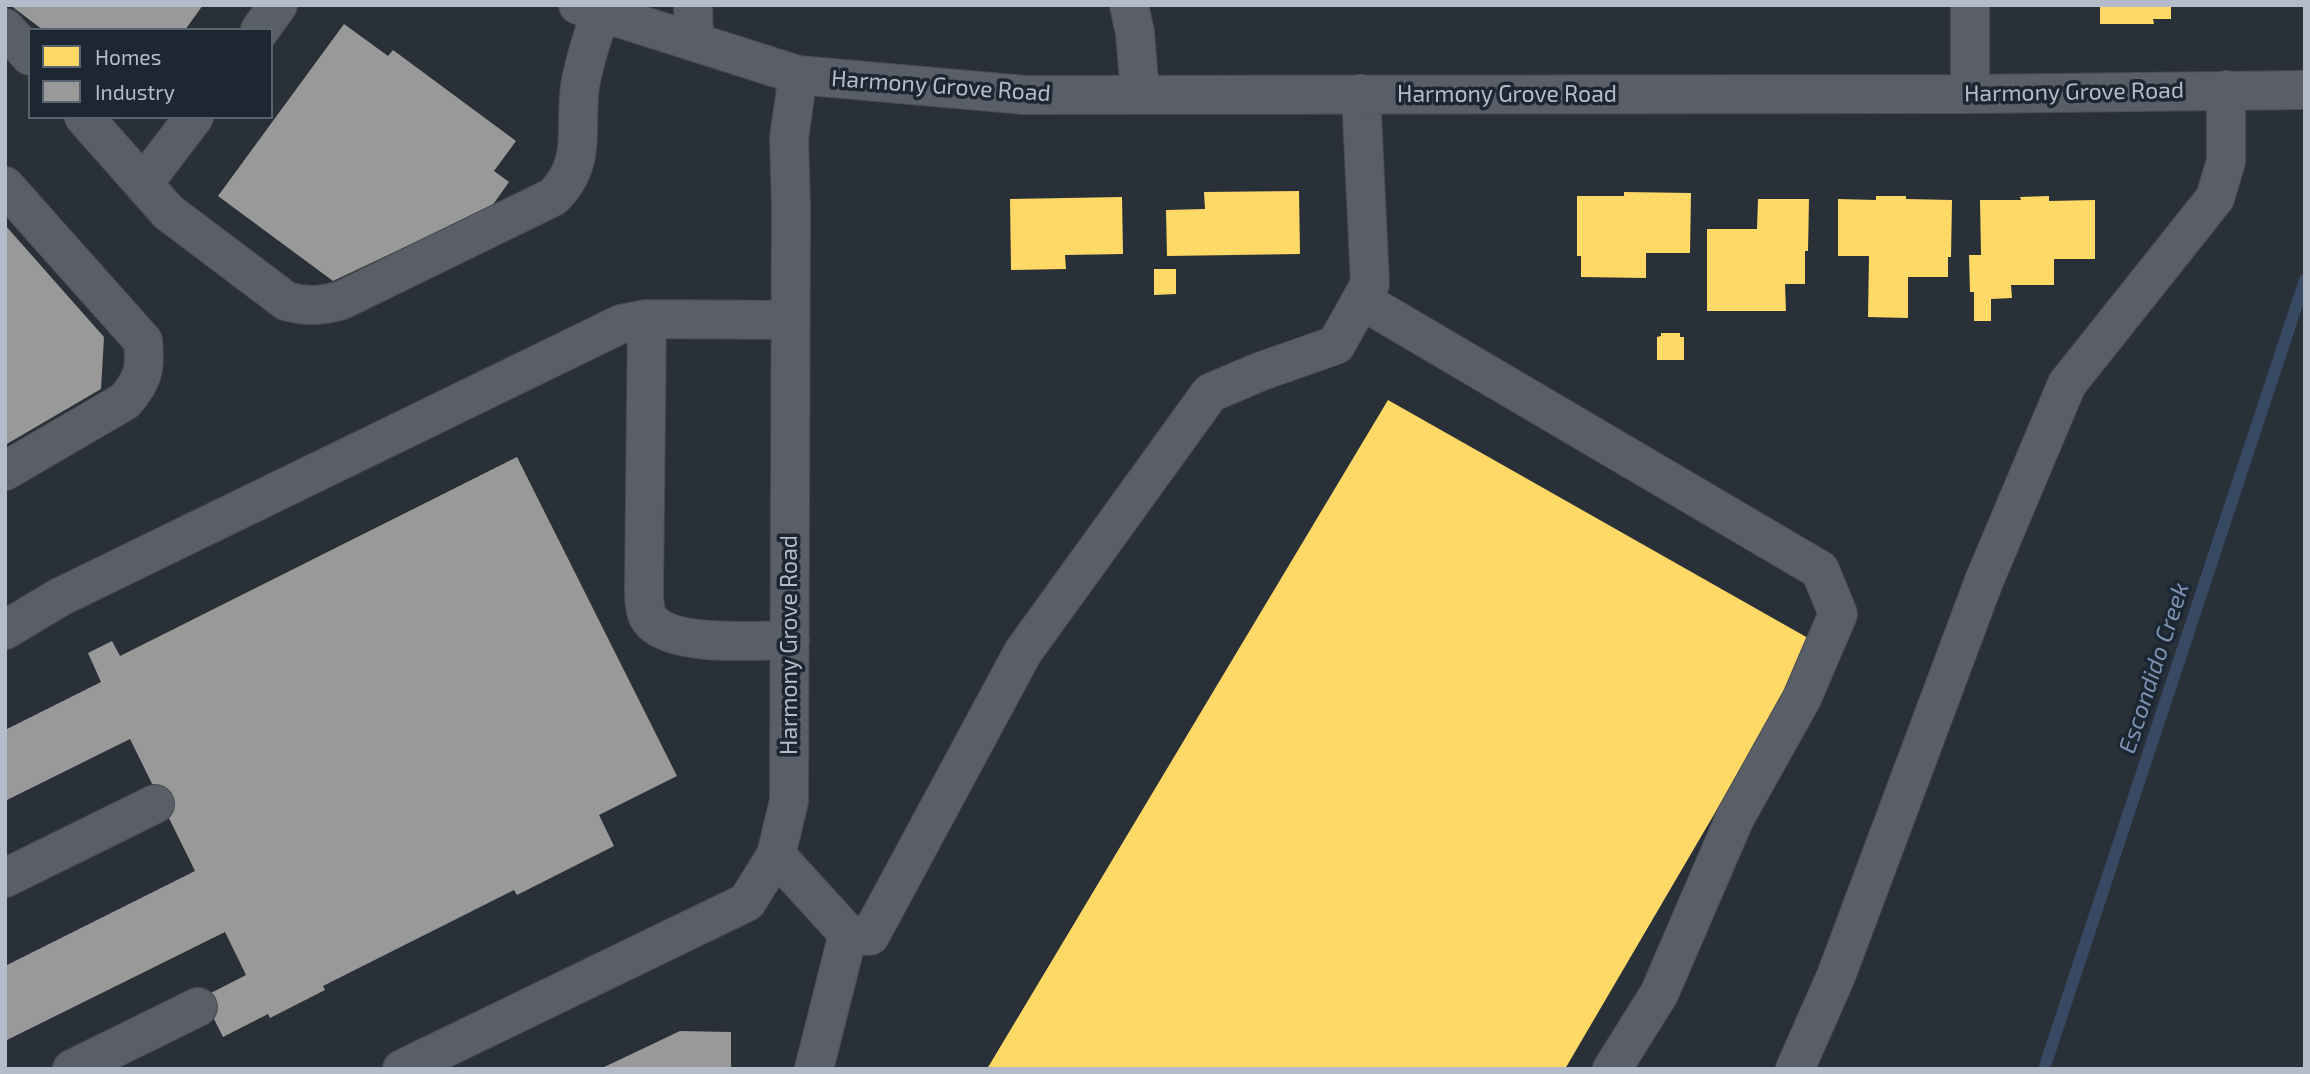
<!DOCTYPE html>
<style>
body{margin:0}
#map{position:relative;width:2310px;height:1074px;overflow:hidden;background:#2a3038;font-family:"Exo 2",sans-serif}
canvas{display:block}
.frame{position:absolute;inset:0;border:7px solid #b4bcc9;pointer-events:none}
.legend{position:absolute;left:28px;top:28px;width:245px;height:91px;box-sizing:border-box;background:#1d2633;border:2px solid #59626f;margin:0;padding:9px 12px;list-style:none;font-size:21px;color:#b4bcc9}
.legend li{display:flex;align-items:center;gap:14px;height:35px}
.legend b{width:35px;border:2px solid #59626f}
</style>
<div id="map">
<canvas width="2310" height="1074"></canvas>
<div class="frame"></div>
<ul class="legend">
<li><b style="height:19px;background:#ffd966"></b>Homes</li>
<li><b style="height:19px;background:#999"></b>Industry</li>
</ul>
</div>
<script>
const g = document.querySelector('canvas').getContext('2d');
g.lineJoin = 'round';
function fill(path, color) {
  g.fillStyle = color;
  g.fill(path, 'evenodd');
}
function trace(path, color, width, dash) {
  g.strokeStyle = color;
  g.lineWidth = width;
  g.lineCap = dash ? 'butt' : 'round';
  g.setLineDash(dash || []);
  g.stroke(path);
}
function drawText(font, color, halo, rows, align = 'center') {
  g.font = font + ' "Exo 2",sans-serif';
  g.lineWidth = 7;
  g.setLineDash([]);
  g.textBaseline = 'middle';
  g.strokeStyle = halo;
  g.fillStyle = color;
  for (const [text, x, y, turn = 0] of rows) {
    g.save();
    g.translate(x, y);
    g.rotate((+turn || 0) * Math.PI / 180);
    g.textAlign = isNaN(turn) ? turn : align;
    if (halo) g.strokeText(text, 0, 0);
    g.fillText(text, 0, 0);
    g.restore();
  }
}
fill(new Path2D(`
 M2100 5H2171V19H2153L2154 24H2100Z
 M1299 191 1300 254 1167 256 1166 210 1205 209 1204 192Z
 M1624 192 1691 193 1690 253H1646V278L1581 277V256H1577V196H1624Z
 M1876 196H1906V199L1952 200 1951 257H1948V277H1908V318L1868 317 1869 256H1838V199L1876 200Z
 M2049 196V201L2095 200V259H2054V285H2011L2012 298 1991 299V321H1974V292H1970L1969 255H1981L1980 200H2021L2020 197Z
 M1122 197 1123 254 1065 255 1066 269 1011 270 1010 199Z
 M1758 199H1809L1808 251H1805V284H1785L1786 311H1707V229H1757Z
 M1154 269H1176V294L1154 295Z
 M1661 333H1680V337H1684V360H1657V337L1661 336Z
 M1388 400 1815 642 1565 1069H987Z`), '#ffd966');
fill(new Path2D(`
 M10 5H203L185 30H43Z
 M344 24 388 56 393 50 516 141 494 171 509 182 492 206 333 281 218 196Z
 M5 225 104 337 101 389 5 445Z
 M517 457 677 776 599 815 614 846 517 895 514 890 323 986 325 990 270 1018 268 1014 223 1037 203 997 246 975 225 932 7 1040 5 1036V966L195 871 130 739 5 801V730L101 682 88 653 112 641 120 656Z
 M680 1031 731 1032V1069H600Z`), '#999');
trace(new Path2D(`
 M2044 1069 2305 280`), '#384963', 12);
const minor = new Path2D(`
 M578 5 798 75 1025 95 1970 94 2305 90
 M693 5 694 41
 M1129 5 1135 33 1140 94
 M5 28 30 56
 M260 30 278 5
 M1970 94V5
 M84 117 168 212 286 301C306 307 322 306 342 300L553 197C588 163 574 129 580 86 584 61 593 37 600 13
 M143 184 194 117
 M5 186 143 341C146 369 143 380 125 401L5 471
 M1361 300 1820 570 1838 614 1802 698 1735 818 1659 994 1612 1069
 M647 319 644 588C644 598 644 612 650 620 672 648 756 640 790 640
 M5 630 60 597 621 324 647 319 790 320
 M776 855 848 934 870 936 1023 652 1210 393 1259 372 1336 345 1370 284 1361 94
 M5 878 155 804
 M72 1069 198 1007
 M402 1069 747 902 776 855 789 801 791 206 789 138 798 75
 M814 1069 848 934
 M1795 1069 1836 976 1984 581 2067 384 2215 198 2226 161V90`);
trace(minor, '#484c53', 40);
trace(minor, '#5a5e66', 38);
drawText('23px', '#b4bcc9', '#1d2633', [
 ["Harmony Grove Road",941,86,4],
 ["Harmony Grove Road",2074,92,-1],
 ["Harmony Grove Road",1507,94],
 ["Harmony Grove Road",789,645,-90]
]);
drawText('italic 24px', '#7c92b1', '#1d2633', [
 ["Escondido Creek",2154,668,-72]
]);
</script>
